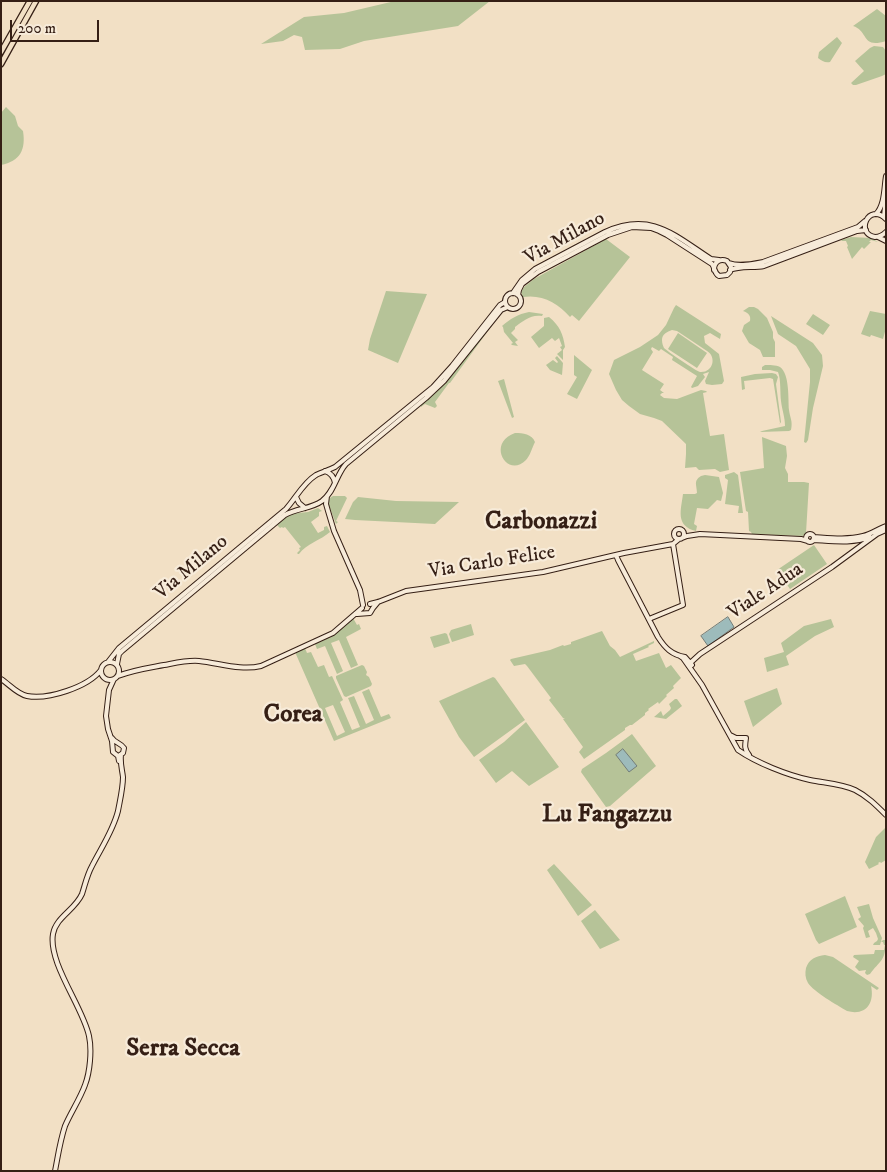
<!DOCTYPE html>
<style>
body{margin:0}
#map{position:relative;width:887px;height:1172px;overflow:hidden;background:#f2e0c5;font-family:"IM FELL DW Pica",serif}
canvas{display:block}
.frame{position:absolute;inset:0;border:2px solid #351f15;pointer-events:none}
.scale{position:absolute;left:10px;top:20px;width:89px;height:22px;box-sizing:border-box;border:2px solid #351f15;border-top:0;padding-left:6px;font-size:15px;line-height:18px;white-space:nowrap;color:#351f15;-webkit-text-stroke:4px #f7ebd9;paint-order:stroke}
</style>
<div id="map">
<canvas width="887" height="1172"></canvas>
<div class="frame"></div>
<div class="scale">200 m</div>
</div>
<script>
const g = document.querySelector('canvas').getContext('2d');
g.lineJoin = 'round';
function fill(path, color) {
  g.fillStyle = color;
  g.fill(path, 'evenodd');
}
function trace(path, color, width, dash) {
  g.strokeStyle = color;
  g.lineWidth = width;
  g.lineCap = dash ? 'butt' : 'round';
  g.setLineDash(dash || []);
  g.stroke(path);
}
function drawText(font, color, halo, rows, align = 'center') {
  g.font = font + ' "IM FELL DW Pica",serif';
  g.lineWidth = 4.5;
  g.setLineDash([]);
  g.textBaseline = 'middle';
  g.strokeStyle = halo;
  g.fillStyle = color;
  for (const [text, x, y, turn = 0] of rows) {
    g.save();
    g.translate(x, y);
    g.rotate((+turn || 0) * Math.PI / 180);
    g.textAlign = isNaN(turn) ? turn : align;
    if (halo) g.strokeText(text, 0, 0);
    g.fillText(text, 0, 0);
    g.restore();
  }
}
fill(new Path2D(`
 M395 1H490L458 26 364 41 340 49 305 50 302 37 294 35 283 41 261 44 304 17 344 13Z
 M877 9 886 16V41C861 49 869 31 853 26Z
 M837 37 842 43 830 62C825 63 822 61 818 58L819 52Z
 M874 46 883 47 886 51V74L882 76 856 85H853L851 83 864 71 855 61 870 48Z
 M6 107 15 116 18 126 23 131C26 150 20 161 1 165V113Z
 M851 237 871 238 878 242 871 240 869 242H871L864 249 862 247 852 259 847 247 848 246 846 241H842L841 240Z
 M606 239 630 257 579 321 572 315 570 317C558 303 542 294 523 297L521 292 524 287 534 279Z
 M386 291 427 294 398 363 368 350 370 339Z
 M676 305 721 334 720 339 710 333 704 336 705 343 719 354 724 381 722 384 712 385 706 384 705 381 709 372 703 374 705 377 698 386 692 388 691 387 697 376 672 360 673 357 661 349 659 351 652 347 651 349 653 352 642 370 664 384 660 390 664 393H662L660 395 664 398 677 399 701 390 706 391 707 392 703 393 710 436 724 434 729 470 720 472 715 469 699 470 696 467 685 468 686 454V444L662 421 654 418 640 414 629 406 622 400 616 390 609 374 614 360 640 347 658 335 666 325 674 308ZM672 330 677 331C687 338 697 344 707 351 717 357 713 373 700 372 696 371 667 351 664 348 663 346 662 343 662 340 662 334 667 332 672 330Z
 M749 307H754L758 309 767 318 773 332V338L775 342V357H763L760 350 749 343 742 331 744 325 750 321C751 316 749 313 743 311Z
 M870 311 886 314V328L883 339 871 335 870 337 861 334Z
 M529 312 543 314 542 316C531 314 523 321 515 327V329L511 333 518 340 515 342 518 346 512 345 511 344 513 343 504 332 503 327 502 326C510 319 518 314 529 312Z
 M813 314 830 325 823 335 806 324Z
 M771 316 813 343 822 355 823 366 813 408 808 440 806 443 804 442 810 382V369L796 346 778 334Z
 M549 317C560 326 563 334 565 347L563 350V360L557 354 562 350 560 347 562 346 559 338 555 341 552 338 539 348 531 337 544 326V318Z
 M493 324 450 383H449L435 402 437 406 435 408 425 404 421 407 420 405 444 384Z
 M678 333 707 353 697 368 668 349Z
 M574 355 592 370 577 399 567 394 577 377 574 375Z
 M557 356 563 363 562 375 550 370 546 365 553 360 557 363 558 362 555 358Z
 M765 365C769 365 776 365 780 367 790 374 788 400 789 410 790 418 793 421 791 430L789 431 760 432 762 431 785 426C785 417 782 410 781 401 780 393 781 379 778 372L770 370H762V367Z
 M772 373 776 374 778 377 776 384 781 422 779 425 780 423 773 379 770 378 744 381 745 389 742 390 741 377 755 374Z
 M504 379 514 417 512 418 498 381Z
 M515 433C523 433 532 434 535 442 532 448 530 456 526 460 507 479 486 443 515 433Z
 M762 437 786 446 787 456 785 468 788 474V482H804L809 483 806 533 803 536 752 534 751 532 749 531 748 512 746 511 740 472 764 468Z
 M734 472 738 475 743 513H738L739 506 725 504 728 480 725 478V475Z
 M705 475 719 477 723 493 721 501 717 500 708 509 697 508 694 524 697 526 696 531C675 526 681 510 683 494H695L697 493C697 485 693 481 701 476Z
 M333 496H345L347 498 336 521 338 522 336 524 328 503V499Z
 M358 497 396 501 459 502 435 524 355 520 345 519 353 502Z
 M318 508 322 511 319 512V516L311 522 318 533 324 530V527L327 526 330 532C321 540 306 544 299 554H298L297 553 300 550 299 548 301 547 285 527 283 528 282 527 280 528 277 525 289 514 308 512Z
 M814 545 827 564 790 589 777 570Z
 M353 618 357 625 359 624 361 629 346 637 358 665 351 668 339 640 331 643 343 671 337 674 325 646 317 649 315 644 331 637Z
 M831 619 834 627 815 636 786 656 789 665 767 672 764 658 784 652 781 643 804 626Z
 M471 624 474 635 452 642 449 634 451 630Z
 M602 631 610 646 615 650 620 657 654 641V643L648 646 649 647 633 654 636 661 659 653 666 668 671 665 681 678 673 686 674 688 666 695 667 696 659 704 658 702 648 709 649 710 645 713V715L632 725H630L625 728V730L584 759 579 752 583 747 563 719 565 718H563L549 700 551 698 527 666 525 664 514 666 510 660 511 659 550 650 563 645 564 646 571 644V642Z
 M445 633 447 634 450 643 434 648 430 637Z
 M305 648 307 653 311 652 318 667 324 665 329 677 332 676 343 700 340 702 352 730 360 727 348 698 354 696 366 724 374 720 362 692 369 689 381 717 389 714 391 718 334 741 295 652ZM333 705 345 732 337 736 325 708Z
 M362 665 364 666 367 672 366 675 369 677 372 684 371 686 346 697 344 696 336 678V676Z
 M493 677 495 678 525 720 474 757 459 737 439 701Z
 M777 688 782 704 753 727 744 701Z
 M675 699H677L682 706 666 719 654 717 661 711 663 716 670 710 671 708 669 704Z
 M526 722 559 767 529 786 512 771 496 783 479 760 504 742Z
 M632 734 656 766 610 806 606 807 581 772 582 769 606 753Z
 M886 827V860L881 863 880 862 878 863 879 864 869 869 865 862 876 837Z
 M554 864 592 905 578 916 547 870Z
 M845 896 857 927 819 944 816 940 805 914Z
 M869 904 873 918 882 938 880 945H873L874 943 877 941 878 939 876 933 873 928 868 931 870 937 866 938 863 928 864 926 858 919 861 917 857 907Z
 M595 910 620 940 600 949 581 921Z
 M883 940H885C887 961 879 961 870 974L867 975 865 973 866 970 859 971 855 967 859 961 853 957 854 955 874 954 875 950H884L885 945H884L883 942H881Z
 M825 955 833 957 879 988 877 990 871 986C875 1004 865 1016 847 1011 837 1005 814 992 808 983 805 978 805 973 806 968 809 959 816 956 825 955Z`), '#b6c398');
const water = new Path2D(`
 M728 617 734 627 708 646 701 636Z
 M623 749 637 766 629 772 616 755Z`);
fill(water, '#9dbbbb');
trace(water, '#737d79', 1);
const secondary = new Path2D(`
 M876 214C885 205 884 187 886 176
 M884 216 886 198
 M886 219C868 202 855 234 875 237 880 237 883 235 886 232
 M878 237 886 241
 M729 263C739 267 753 264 763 262L858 227 865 221
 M730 270C739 266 754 268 764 266L857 231 866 230
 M505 301a8 8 0 1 1 16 0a8 8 0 1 1-16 0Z
 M513 293 522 280 535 269 605 232C651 211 674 235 711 259L719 260
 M518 295 519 290 522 284 538 272 608 235 632 227 651 228 659 231 667 235 712 264C715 268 714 273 719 276L727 275 730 272 731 267 727 261C720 258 714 262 714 270
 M325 471C331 473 334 477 335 483
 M327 496 326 504 328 511 334 531 360 590 363 605
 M296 497 299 503 305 508
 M674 534a5 5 0 1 1 10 0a5 5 0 1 1-10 0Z
 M877 534 886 530
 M806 538a4 4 0 1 1 8 0a4 4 0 1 1-8 0Z
 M814 537C830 538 847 540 863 536 871 534 878 529 886 526
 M682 538 687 536 700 534 801 539 808 541
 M813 540C832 541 853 544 870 537
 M616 555 618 560 658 637C665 648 672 655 685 657L692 665
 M370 604 378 602 406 591 543 572 624 553 673 544 679 539
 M357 614 370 613 373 608 378 602
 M649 619 683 605 673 544
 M680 656 683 658 702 685 738 750C757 763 787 775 810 780 825 783 842 784 855 790 867 796 876 805 886 815
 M101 671a9 9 0 1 1 18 0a9 9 0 1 1-18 0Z
 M108 662 119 648 286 509C296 498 303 483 316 475 322 472 329 470 335 467L433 387 452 366 500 305 505 302
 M117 664 119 654 122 651 285 515C297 508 311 509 322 501 335 491 336 475 346 464L426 398 444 381 501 310 508 307
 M688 665 700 654 832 567 877 534
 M118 676C133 670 148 668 164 665 175 663 187 660 199 661 219 663 241 671 261 666L333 633 362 608
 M1 679C9 684 17 694 27 696 48 700 88 687 101 670
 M114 679 109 690 106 716 108 729 112 741 113 752 118 756 119 761
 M730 735 736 738H746C745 745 744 749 749 755
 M112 738C115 743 121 743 124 748L123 753 120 755
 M55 1171C58 1156 60 1141 65 1126 71 1112 80 1099 85 1085 90 1072 92 1050 89 1036 83 1007 48 963 53 934 56 917 75 910 82 894 85 885 87 875 92 866 101 848 113 831 118 811 120 800 123 788 123 777 122 769 120 763 121 755`);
const trunk = new Path2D(`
 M1 52 30 1
 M1 64 36 1`);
trace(secondary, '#351f15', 6);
trace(trunk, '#351f15', 7);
trace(secondary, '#f7ebd9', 4);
trace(trunk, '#f2e0c5', 4.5);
drawText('20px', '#351f15', '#f7ebd9', [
 ["Via Milano",565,239,-29],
 ["Via Carlo Felice",492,563,-9],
 ["Via Milano",192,568,-40],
 ["Viale Adua",766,592,-34]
]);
drawText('bold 25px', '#351f15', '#f7ebd9', [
 ["Carbonazzi",541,523],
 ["Corea",293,716],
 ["Lu Fangazzu",607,816],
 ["Serra Secca",183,1050]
]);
</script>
